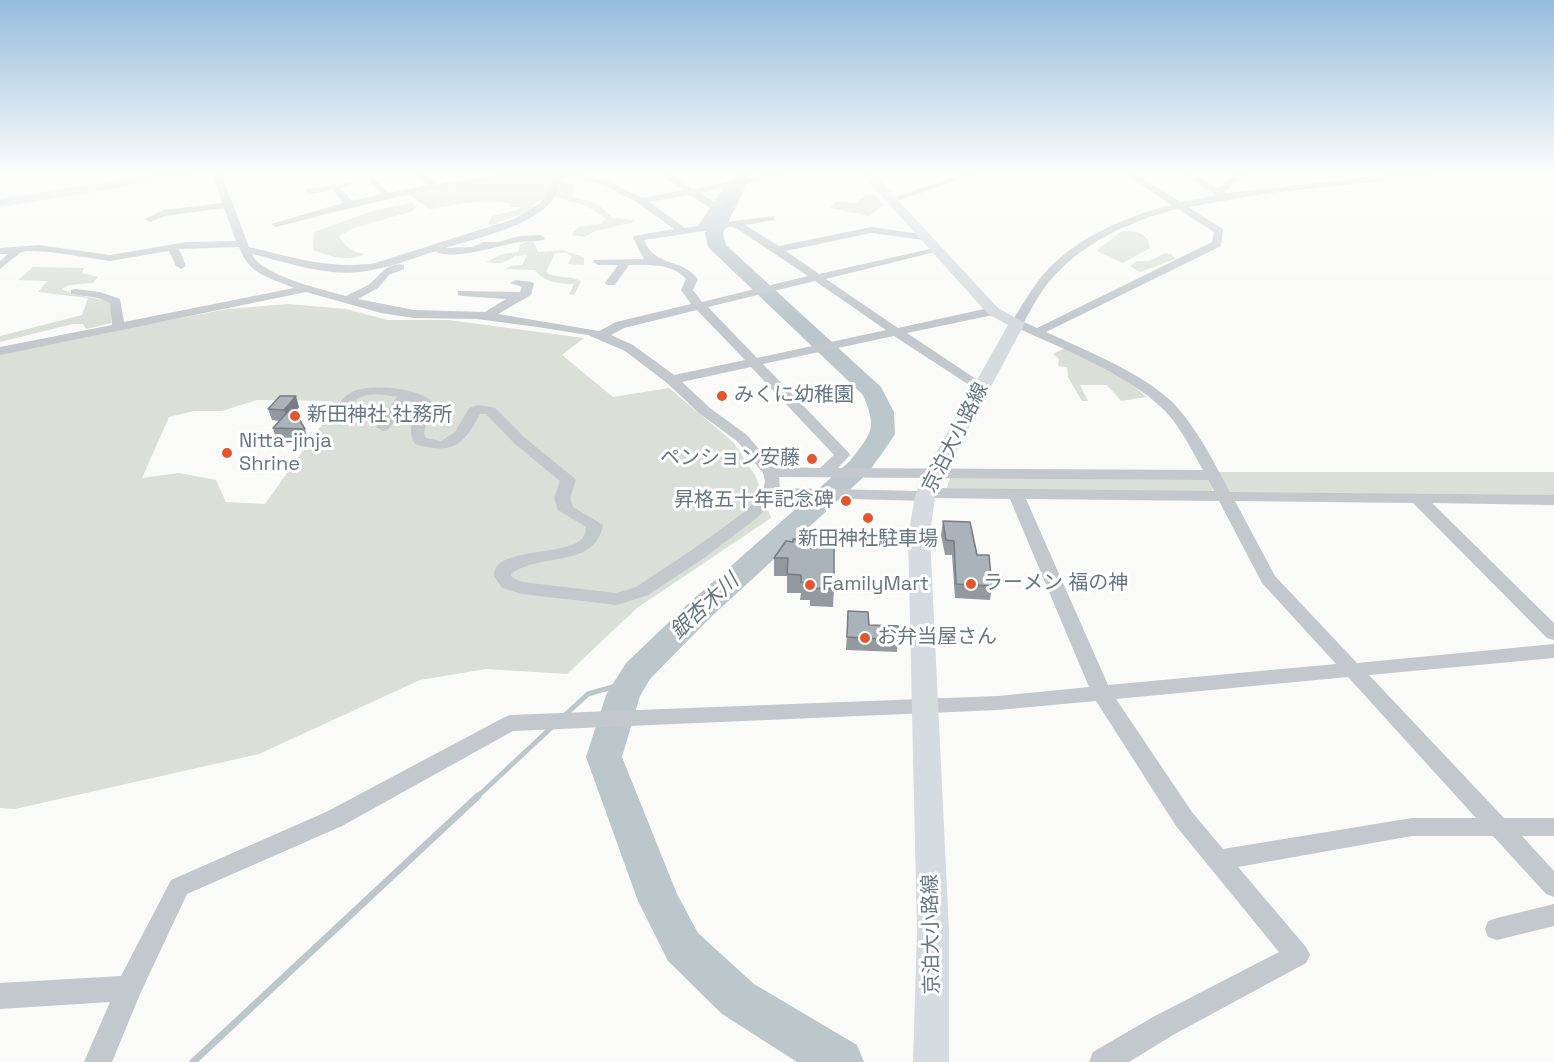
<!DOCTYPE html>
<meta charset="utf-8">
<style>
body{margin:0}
canvas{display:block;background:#fafaf8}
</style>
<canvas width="1554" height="1062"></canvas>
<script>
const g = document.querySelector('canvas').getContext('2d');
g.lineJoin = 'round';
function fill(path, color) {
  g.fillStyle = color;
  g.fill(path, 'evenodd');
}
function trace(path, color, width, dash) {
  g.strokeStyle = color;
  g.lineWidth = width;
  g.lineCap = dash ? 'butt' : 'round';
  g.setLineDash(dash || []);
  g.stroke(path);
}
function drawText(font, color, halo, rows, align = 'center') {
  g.font = font + ' "Space Grotesk","Noto Sans JP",sans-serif';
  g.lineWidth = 6;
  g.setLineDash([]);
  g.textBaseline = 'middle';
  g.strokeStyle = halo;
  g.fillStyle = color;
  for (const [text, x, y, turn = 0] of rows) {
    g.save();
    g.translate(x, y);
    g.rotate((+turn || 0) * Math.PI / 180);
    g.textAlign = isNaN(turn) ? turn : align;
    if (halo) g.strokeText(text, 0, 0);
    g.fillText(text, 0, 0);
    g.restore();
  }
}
fill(new Path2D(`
 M515 175H544L561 177 563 180 573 185 575 191 571 196 580 200H588L599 205 613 218 634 220 631 223 595 231 585 237 571 235 578 227 601 224 606 219 587 206 555 197 542 199 526 212 492 225 488 224 492 216 517 210 521 207H511L508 203C482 198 456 205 430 209L408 194Z
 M874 194 883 205 869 216 830 208 836 201 856 203 866 195Z
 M412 203 417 206 413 211 354 228 339 236C346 247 351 252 365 254 347 263 330 256 313 250L314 232 372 211Z
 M1122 231C1136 231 1148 232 1150 248L1123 263 1096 251Z
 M526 242H534L538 252 562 250 584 257V265L568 264 572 256 566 253H555L546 272C556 279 569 275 581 281L574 295 569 294 574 284C561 284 542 282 535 270L505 269 511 266 522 265 527 255 514 256C506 264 496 264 486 262L502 254 518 252 520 245Z
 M1165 253 1171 254 1175 259 1140 272 1130 266 1137 261H1150Z
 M33 267 84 268 82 273 98 277 93 283 69 285 62 289C76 297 95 297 111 302V323L86 329 83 324H73L0 342V336L82 315 88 298 38 292 47 281 18 280Z
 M288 304 346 309 388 320H448L584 338 562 355 613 397 669 388 734 443 756 477 771 518 637 608 567 674 486 669 420 680 259 754 15 809 0 808V352L228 309ZM257 400 332 401 326 419 265 504 226 502 216 480 179 473 142 478 169 417 194 411H222Z
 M1065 348 1127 381 1147 397 1121 401 1107 385H1080L1088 401H1082L1068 377 1067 367 1058 366 1059 359 1053 354Z
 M1217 472H1554V497L1231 493Z
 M951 476 1207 478 1213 490 1210 492 946 490Z`), '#dadfd7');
trace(new Path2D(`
 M564 716 588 694 630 682 638 671
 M476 798 553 726`), '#bbc7cb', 5);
trace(new Path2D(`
 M193 1062 478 796`), '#bbc7cb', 7);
fill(new Path2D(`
 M736 173H752L723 233 726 245 881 387 894 412 895 434 892 439 868 473 712 616 650 679 640 696 622 757 677 894 698 933 754 984 857 1045 864 1062H797L722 1014 668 961 638 901 586 757 606 695 626 663 690 602 850 461C871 433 878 430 863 395L708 247 705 233Z`), '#bbc7cb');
fill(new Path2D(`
 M212 173H221L249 247C291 257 332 270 375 263L514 219 540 203 547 193 551 179C527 173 498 179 473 183 406 193 343 210 276 227L271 224 343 203 333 190 310 194 307 193V189L351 182V186L341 188 352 201 381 194 369 181 374 178 389 193 427 185 415 173H425L437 184 508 173H569L604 179 642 198 683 190 659 173H669L693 189 728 182 735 176 739 180 777 173H796L735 186 710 224 774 216V220L745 225 779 246 871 227 928 235V239L924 240 871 233 786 251 819 274 939 247V251L826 279 898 328 993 307 999 311 993 315 907 333 985 385 987 388 980 392 894 336 763 364 848 452 850 455 838 468 1203 470C1193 453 1184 434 1172 419 1141 379 1058 347 1013 326L1011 323C1021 307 1030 291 1042 276 1074 238 1125 217 1171 205L1124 173H1134L1181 202 1216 195 1180 173H1191L1217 188 1238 173H1248L1224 192 1227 193 1408 173H1437L1433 176 1269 193 1188 207 1223 229 1221 246 1046 332C1087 351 1134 369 1169 399 1193 421 1214 462 1230 492L1554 495V505L1432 503 1554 623V640L1547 638 1413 503 1235 501 1275 576 1357 663 1554 644V658L1369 675 1504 818H1554V836H1522L1554 871V897L1546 894 1493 836H1412L1238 867 1306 947 1310 955 1306 963 1173 1035 1129 1062H1089L1093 1052 1153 1017 1279 952 1176 826 1096 701 998 710 513 731 342 826 187 894 140 994 112 1062H84L110 1002 0 1009V983L121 976 171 880 326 812 503 718 510 715 998 696 1089 687 1010 499 932 498 925 501 775 497 758 517 704 558 648 595 623 603 617 605 522 594 502 588 494 576C493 545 572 558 584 536 585 535 586 528 586 527L558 510 554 498 560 481 515 444 486 414H480C463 446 452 455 415 444 407 431 413 417 417 403L409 401 388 430 383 431 376 427 397 397C385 395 359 390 352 405 351 408 351 411 350 414L345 415 338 411 337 406C342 399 347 394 354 391 371 384 418 388 431 401L424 433 426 438 441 441 455 432 469 408 478 405 495 408 525 438 573 477 576 480 570 498 573 507 603 525C595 569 540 552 511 574L512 577 522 582 616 593 636 587 692 550 746 511 763 491 765 481 763 473 737 441 700 414 667 383 625 351 588 335 537 327 477 319 414 318 381 313 306 292 0 355V347L112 325 110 303 98 298 71 294V290L75 289 100 292 120 299 124 322 294 288C269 277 249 275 239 247L179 249 186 266 181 269 176 266 169 251 110 261 50 252 26 251 20 253 0 269V261L8 254H0V248L38 245 110 255 186 242 236 241 224 208 165 216 150 222 145 219 163 210 222 203ZM560 177 599 183 638 203 674 229 634 236 633 238 644 259 594 260 593 262 598 265H618L605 283 607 285H615L629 265C649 265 672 263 686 279L681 290 691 304 616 322 599 331 498 314 531 295 534 284 532 282 516 280 510 283 522 287 520 292 458 291V295L462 296 506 299 485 312 414 310 358 299 378 288 389 275 404 269V265C385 262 380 277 368 285 361 289 353 292 346 296 324 290 260 275 252 254 286 262 324 276 360 272 386 269 411 259 436 251 447 262 503 245 519 242 527 241 536 242 544 240L545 238 540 235 519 236 498 242H483L472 247 445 248C478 237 562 222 560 177ZM724 188 714 202 700 193ZM690 195 710 208 698 226 685 228 649 202ZM1178 209 1214 232 1212 242 1037 328 1024 322C1032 308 1039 294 1049 282 1080 244 1131 220 1178 209ZM731 227 736 228 808 276 702 302 693 290 698 279C681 257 655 268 644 240ZM815 281 886 330 757 358 708 307ZM697 310 745 360 674 375 633 345 611 335 624 328ZM751 367 834 455 820 468 774 467 747 435 710 408 682 382ZM779 477 1208 480 1214 491 927 488 920 491 780 488ZM1026 499 1219 501 1262 583 1336 664 1108 685ZM1348 677 1476 818H1412L1223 849 1192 812 1116 699Z
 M966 173H979L894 202 886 200Z
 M1554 904V926L1497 940 1488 937 1485 929 1488 921 1497 918Z`), '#c3c8cc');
fill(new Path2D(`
 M861 173H873L998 308 1025 323 944 474 935 496 930 536 949 931V1062H913L917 931 908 536 915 496 924 474 1008 325 988 314Z`), '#d6dbdf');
fill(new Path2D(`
 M163 173H194L188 177 0 207V199Z`), '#d6dbdf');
fill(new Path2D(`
 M299 407 295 412 305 429 308 440 276 439 273 428 279 421 272 420 268 409Z
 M943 521 977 555 992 586 990 600 955 598 952 555H945L941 535Z
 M793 542 834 589 833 607 810 606V600H800L801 593H787V576H774V558Z
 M848 611 869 625 898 640 897 652 846 650Z`), '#929a9f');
fill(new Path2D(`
 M296 396 299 407 288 421 284 410Z`), '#777d82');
const building = new Path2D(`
 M280 396H296L284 410 268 409Z
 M292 407 305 429 273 428Z
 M943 521 970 522 977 555H989L992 586 956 584 954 541 946 540Z
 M793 539 834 541V589L810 588 811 582H801V575L787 574 788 558H774L786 541 793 542Z
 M848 611 868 612 869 625 898 626V640L847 637Z`);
fill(building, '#aab3b9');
trace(building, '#777d82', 1.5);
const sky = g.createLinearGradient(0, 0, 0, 322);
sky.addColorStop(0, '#96bcdc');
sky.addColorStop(0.54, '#fdfdfc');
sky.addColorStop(1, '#fdfdfc00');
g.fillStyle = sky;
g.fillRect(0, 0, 1554, 322);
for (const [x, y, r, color] of [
 [722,396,6,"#e4572e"],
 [295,416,6,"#e4572e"],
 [227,453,6,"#e4572e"],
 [812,459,6,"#e4572e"],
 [846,501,6,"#e4572e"],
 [868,518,6,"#e4572e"],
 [971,584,6,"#e4572e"],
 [810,585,6,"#e4572e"],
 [865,638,6,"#e4572e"]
]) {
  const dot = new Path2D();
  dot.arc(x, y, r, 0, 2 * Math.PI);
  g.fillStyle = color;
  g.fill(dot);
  trace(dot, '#fff', 2);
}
drawText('20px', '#657683', '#fff', [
 ["みくに幼稚園",734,396],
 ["新田神社 社務所",307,416],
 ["Nitta-jinja",239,442],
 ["Shrine",239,465],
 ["ペンション安藤",800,459,"right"],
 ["昇格五十年記念碑",834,501,"right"],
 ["新田神社駐車場",868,540,"center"],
 ["ラーメン 福の神",983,584],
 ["FamilyMart",822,585],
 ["お弁当屋さん",877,638]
], 'left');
drawText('20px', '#657683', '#fff', [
 ["京泊大小路線",956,438,-63],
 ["京泊大小路線",932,934,-91]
]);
drawText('italic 21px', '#60757c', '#fff', [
 ["銀杏木川",705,607,-43]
]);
</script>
